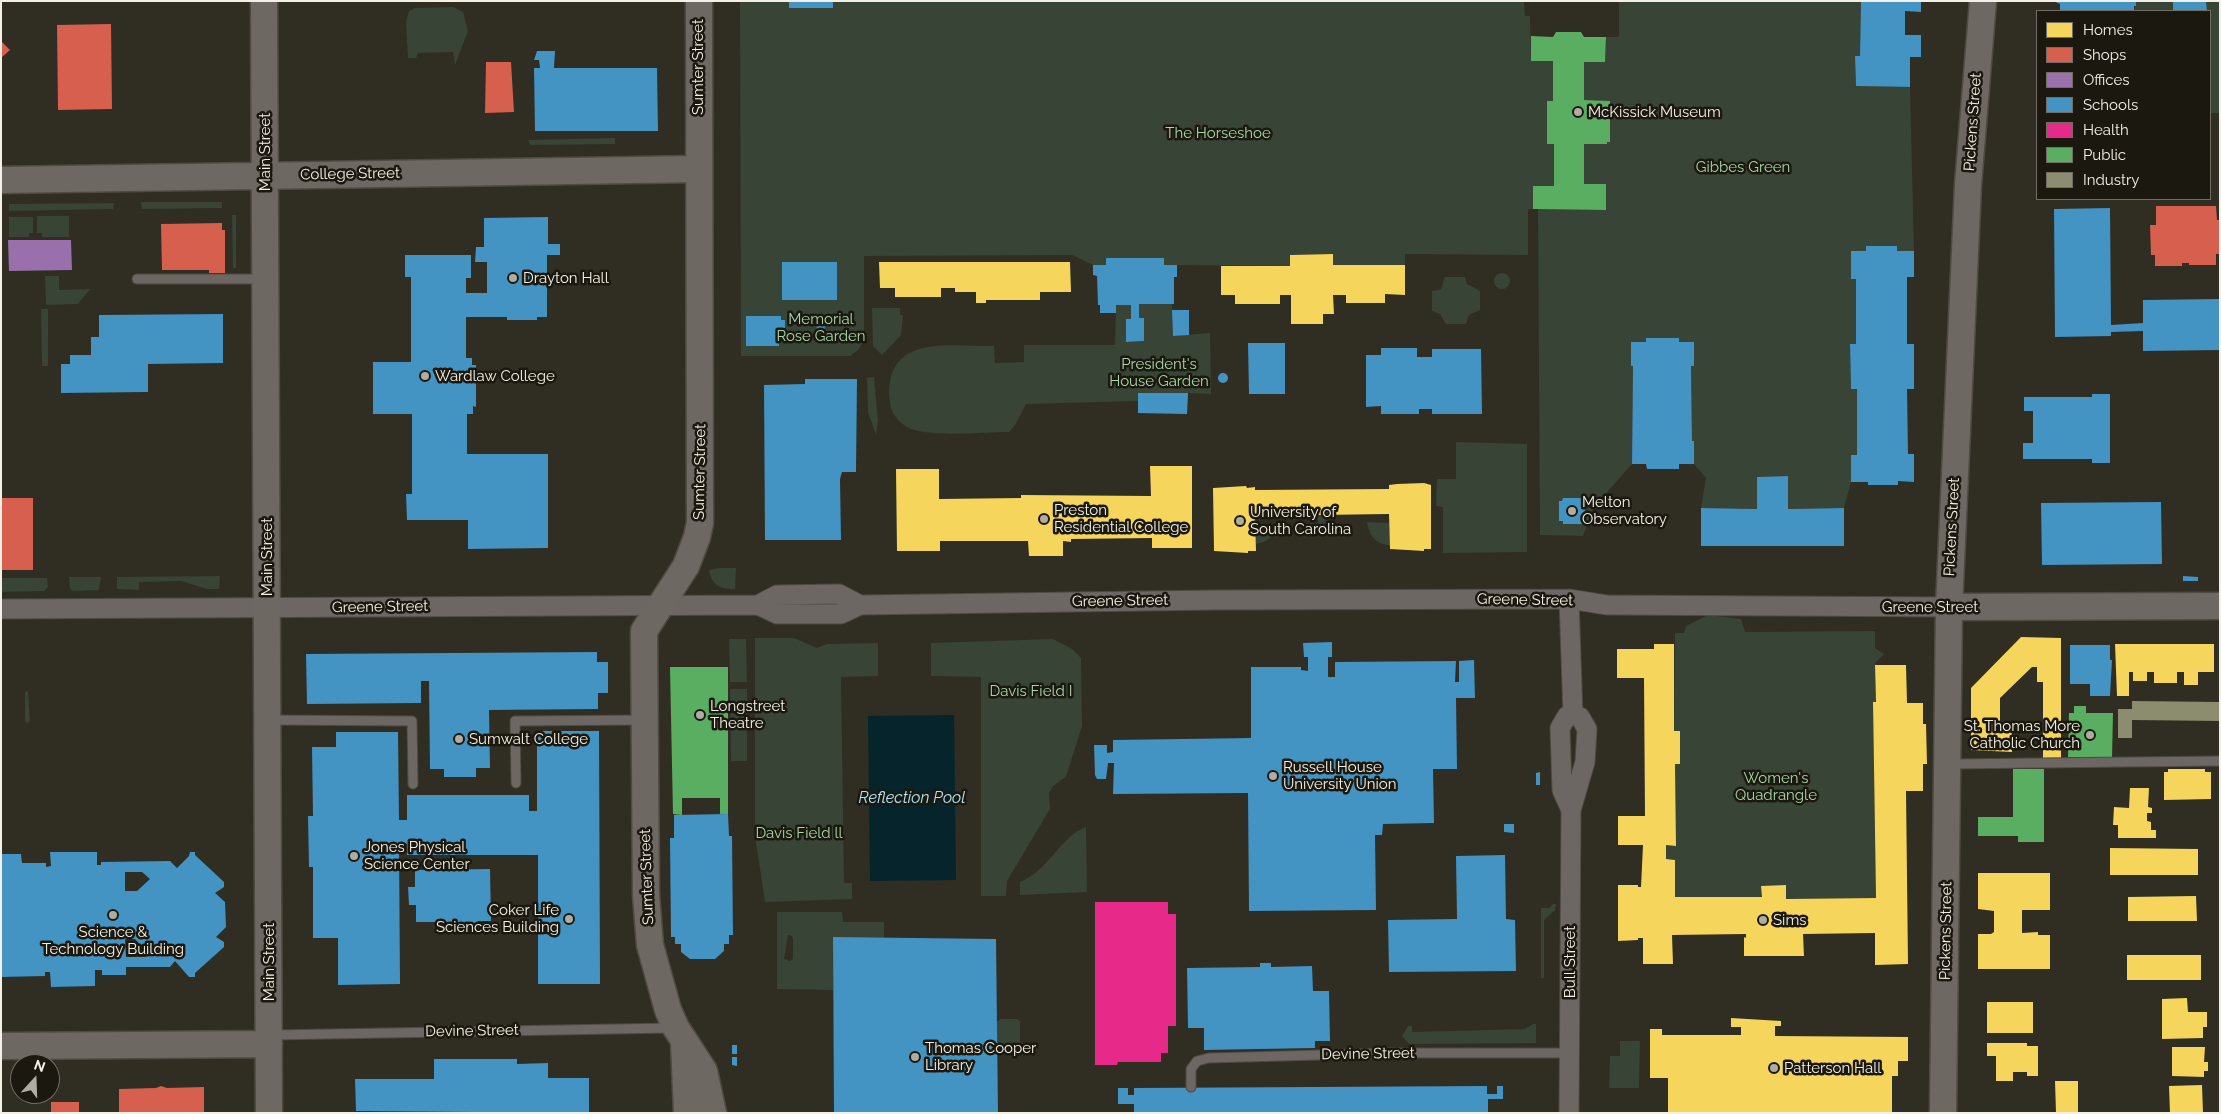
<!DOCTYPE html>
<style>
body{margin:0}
#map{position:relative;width:2221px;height:1114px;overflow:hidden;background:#302d23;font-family:Raleway,sans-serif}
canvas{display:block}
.frame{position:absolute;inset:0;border:2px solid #f4f0e5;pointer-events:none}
.legend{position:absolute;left:2036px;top:10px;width:175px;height:190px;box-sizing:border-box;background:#1b1810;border:1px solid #726e65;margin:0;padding:6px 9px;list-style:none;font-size:15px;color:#f4f0e5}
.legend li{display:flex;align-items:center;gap:10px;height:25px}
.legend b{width:25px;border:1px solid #726e65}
.north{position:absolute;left:10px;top:1054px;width:50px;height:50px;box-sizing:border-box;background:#1b1810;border:1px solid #726e65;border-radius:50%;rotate:20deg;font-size:14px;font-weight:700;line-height:20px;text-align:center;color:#f4f0e5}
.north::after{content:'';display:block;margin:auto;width:18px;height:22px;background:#afaca1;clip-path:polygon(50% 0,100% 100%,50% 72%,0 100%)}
</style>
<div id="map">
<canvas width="2221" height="1114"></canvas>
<div class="frame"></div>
<ul class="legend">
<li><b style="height:14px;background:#f6d55c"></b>Homes</li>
<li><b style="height:14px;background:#d6604d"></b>Shops</li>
<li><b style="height:14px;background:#9970ab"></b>Offices</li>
<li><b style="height:14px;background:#4393c3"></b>Schools</li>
<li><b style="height:14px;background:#e7298a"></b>Health</li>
<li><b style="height:14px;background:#5aae61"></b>Public</li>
<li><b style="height:14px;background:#8c8c6e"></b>Industry</li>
</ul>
<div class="north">N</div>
</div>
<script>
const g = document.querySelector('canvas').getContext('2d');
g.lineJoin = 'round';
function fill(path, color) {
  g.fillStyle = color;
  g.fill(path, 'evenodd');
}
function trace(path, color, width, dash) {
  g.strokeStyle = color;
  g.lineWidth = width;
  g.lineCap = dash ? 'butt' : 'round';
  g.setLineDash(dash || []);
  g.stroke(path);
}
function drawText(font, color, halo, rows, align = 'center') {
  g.font = font + ' Raleway,sans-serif';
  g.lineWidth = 5;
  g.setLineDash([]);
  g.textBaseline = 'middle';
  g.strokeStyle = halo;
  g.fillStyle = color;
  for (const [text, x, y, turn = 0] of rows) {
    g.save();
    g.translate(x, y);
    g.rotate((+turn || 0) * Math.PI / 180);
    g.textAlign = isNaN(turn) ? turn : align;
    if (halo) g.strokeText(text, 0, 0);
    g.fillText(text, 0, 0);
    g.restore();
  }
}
fill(new Path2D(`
 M740 1H789V8H832L833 1H1524L1525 16H1530L1531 61H1553V101H1547V143L1554 144V186H1533V209H1528V255L1405 254V265H1333V254L1291 255 1290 266 1164 265V258H1107L1106 265H1093L1072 255 864 256V341L858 350 850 356H741ZM782 262H836L837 300H782ZM746 316H781V320L785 321V337H779V346Z
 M1619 1H1861L1860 56H1855L1856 86 1910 87 1914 251H1851V278L1856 279V344H1850L1851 389H1857V455H1851V482L1844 508 1788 509 1787 476 1757 477V509L1701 508 1706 478 1694 464V442L1692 441 1691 366H1694V342H1679V338H1646V342L1631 343V365L1633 366 1632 464 1594 507 1583 536 1540 535 1538 209 1606 210V184H1584V144H1607L1610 101 1584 100V62H1605L1606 37H1619Z
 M2136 1H2220V113H2210V11H2134Z
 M453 7 463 12 468 31 455 65 453 52 418 53 416 58H408L406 22 409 11 415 8Z
 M615 138V144L530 145 528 140Z
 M141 202H222V208L142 209Z
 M114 203 113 209 9 211V204Z
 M232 215H236V268H233Z
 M37 216H69V237H42V233H37Z
 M9 217H33V233H29V237H9Z
 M1494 281a8 8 0 1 1 16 0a8 8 0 1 1-16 0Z
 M45 276H59V290L90 289 78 304 46 305Z
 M1445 277H1465L1467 284 1480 291V310L1469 315 1466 324H1446L1440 314 1432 311V291L1441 289Z
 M1139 304H1172L1173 336 1210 333 1211 394 1188 393 1187 414 1138 413V401L1026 404 1015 425 1009 432C986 432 925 438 907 427 893 419 889 407 889 392 890 333 953 347 994 346L995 363 1024 362V345H1115L1116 305H1131V319H1127V342L1144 341V319L1139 318Z
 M872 308H900V315H903L901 335 882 355 873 346Z
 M41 309H48V366H42Z
 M874 377 878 421 876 435 868 412 867 378Z
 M1456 442 1527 444V552L1443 553V507L1436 506 1437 479H1456Z
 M1318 515H1326V523H1334L1325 533C1318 532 1312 530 1309 523H1318Z
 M1367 522 1389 523 1390 545C1376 545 1369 535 1367 522Z
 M1256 524H1277C1275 536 1268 542 1256 544Z
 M720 568H736L735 589C721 590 711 585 709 570Z
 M220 576 219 589H207L181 581 139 582V590L117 589V577Z
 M69 577H101L99 590 72 591 70 588Z
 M1 578H47L48 587 44 591 1 592Z
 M1708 615 1741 619 1745 632 1875 631V648L1884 654 1875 663 1876 702 1873 703 1876 898 1786 899V885L1762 886V897H1675V860L1666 859V845H1676L1675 764 1680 763V731H1674L1675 633H1684L1686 626Z
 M755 638H794L817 648 827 644 878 643V676L841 677 844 883H852V899L765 902 755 836Z
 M729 639H746L747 682H730Z
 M1053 639 1072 649 1081 658 1082 726 1066 777 1053 786 1049 793 1050 809 1007 881 1006 896H981V677L931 676V643Z
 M730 689H747V761H731Z
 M28 691 30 721 27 723 25 721V692Z
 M1086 827 1087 892 1020 895V882C1048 871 1063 834 1086 827Z
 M1553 904H1556L1555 910 1544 920V978H1541V908H1549Z
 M777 912H842L843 922H884V938H833V990L777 989ZM788 935 792 936 793 939V959L790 961 784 959Z
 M1001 1019H1017L1020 1021V1049H997L996 1022Z
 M1533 1024H1536V1043L1409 1044 1402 1036 1408 1026H1412V1032L1525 1029Z
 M1620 1041H1640L1639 1088H1609L1610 1056H1620Z`), '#384436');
fill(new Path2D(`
 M954 715 956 880 870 881 868 716Z`), '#06242b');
fill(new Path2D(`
 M1333 254V265H1405V295L1385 294V303H1346V295H1333L1334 314H1323V324H1291V295H1280V304H1235V295H1221V266H1290V255Z
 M879 262H1070L1071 292H1040V300H986V303H976V292H955V288H941V297H895V288H880Z
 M1150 466H1192V548H1152V538L1071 539V542L1063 541V556H1029L1028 541H940V551H897L896 469H939V499L1021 498V495L1151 496Z
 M1424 483 1431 485V549H1424V551L1390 549 1389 514 1318 515 1255 516 1256 551H1248V553L1214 551 1213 488 1246 486 1247 488 1255 487V490L1389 489V485L1397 484Z
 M2021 637 2061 638V761H2043V682H2037V667H2032L2000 698V727H2012V752L1971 750V688Z
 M1654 644H1674V731H1680V764H1675L1676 846 1666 845V859L1675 860V897H1762L1761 886 1786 885V899L1876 898 1873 702H1876L1875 665H1906L1907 703H1923V724H1926L1927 764H1923V791H1906L1908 964 1875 965V933L1803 934 1804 956H1744V937L1746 938V934L1672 935 1673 964H1643V938H1638V940L1618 941V885H1638V887H1641L1643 845H1618V816H1645L1644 678H1617V649H1654Z
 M2115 644H2214V672H2198V685H2184V672H2177V683H2154V672H2147V681H2133V672H2129V696H2117Z
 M2168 769H2205V772H2211V799L2164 800V772H2168Z
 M2130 788H2149L2148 807 2152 808V813H2147V821L2151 822V830H2156V838H2118V825H2113L2114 807 2129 808Z
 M2110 848 2198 849V875H2110Z
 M1978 873H2050V910H2022V933L2038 932V935H2050V969H1978V934H1991L1994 932V911L1978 909Z
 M2196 896 2197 921H2128V897Z
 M2127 955H2201V980H2127Z
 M2187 998 2188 1012H2207V1027H2203V1038L2162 1039V999Z
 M1987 1002H2033V1033H1987Z
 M1731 1018 1781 1021V1026H1775V1036L1908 1037V1061H1898V1076H1892V1113H1668V1078H1650V1029H1662V1035H1741V1027H1731Z
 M1987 1043H2027V1046H2038V1076H2027V1072H2013V1081H1996V1056H1987Z
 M2172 1047H2205L2204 1062H2208V1071H2204V1077L2172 1076Z
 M2055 1081H2078V1113H2056Z
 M2202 1085 2203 1113H2170L2169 1086Z`), '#f6d55c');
fill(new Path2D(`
 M111 24 112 109 58 110 57 25Z
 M1 41 10 50 1 58Z
 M486 62H511L514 112 485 113Z
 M2156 206H2216L2217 220H2220V254H2216V265H2189V263H2182V266H2155V255H2151L2150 225H2156Z
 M222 223V230H225V273H209V270H162L161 224Z
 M1 498H33V570H1Z
 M161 1086 167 1088 204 1087V1113H119V1089L156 1088Z
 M51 1102H79V1113H51Z`), '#d6604d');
fill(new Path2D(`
 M8 240H71L72 270 9 271Z`), '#9970ab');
fill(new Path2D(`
 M789 1H833V8H789Z
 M1861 1H1921V12L1905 11V35H1921V57H1910V87L1856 86 1855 56H1860Z
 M2053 1H2136V6H2134V11H2060V4Z
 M2173 1H2206L2207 11H2173Z
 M537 51H555L554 68H657L658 131H535L534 68H540L539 60H534Z
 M2110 208 2111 325 2143 323V300L2220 299V350L2143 351V331L2111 332V336L2055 337 2054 209Z
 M548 217V244H560V255H547V317H537V320H507V317H466V358H472V365H476V407L473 406V414H467V454H548V548L468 549V520H407L406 494H412V414H373V362H411V277H405V255H471V278H466V293H487V262H475L476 247H484V218Z
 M1866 246H1897V251H1914V277H1907V344H1914V389H1907L1908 454H1914V482L1898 481V485H1868V482H1851V455H1857V389H1851L1850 344H1856V279H1851V251H1866Z
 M1106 258H1164V265H1177V277H1174V304H1139V318H1144V341L1126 342V319H1131V305H1116V313H1100V305H1098L1097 276 1093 275V265H1106Z
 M782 262H837V300H782Z
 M1172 310H1189V335L1173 336Z
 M223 314V363L148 364V392L61 393V364H70V355H91V337H99V315Z
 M746 316H781V320H785V337H779V346H746Z
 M817 324H825L824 336 816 335Z
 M1646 338H1679V342H1694V366H1691L1692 441H1694V464H1679V469H1647L1646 464H1632L1633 366H1631V342H1646Z
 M1248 343H1285V394H1249Z
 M1381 348H1417V357H1432V349H1481L1482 414H1432V409H1419V414H1381V406L1366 407V355H1381Z
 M1218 378a5 5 0 1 1 10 0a5 5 0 1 1-10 0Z
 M805 379H857L856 472H842L840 479 841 540H765L764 385 805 384Z
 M1138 393H1188L1187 414 1138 413Z
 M2092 394H2110V463H2092V459H2023V443H2033V411H2024V397H2092Z
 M1788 476V509L1844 508V546H1701V508L1757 509V477Z
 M1563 498H1582V501H1585V521H1582V524H1563V521H1559V501H1562Z
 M2161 502 2162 564 2042 565 2041 503Z
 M2183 576 2198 577V581H2183Z
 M1332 642V657H1328V677H1335V662L1456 661 1455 682H1459V661L1474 660 1475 698H1456L1457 769H1433L1434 823 1383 824 1382 835H1375L1376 910 1249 911 1248 793 1113 794 1114 763H1108L1106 779H1097L1095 775 1094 745H1107V753L1113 752V740L1251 738V667H1301V670L1308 671V657H1304L1303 643Z
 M2070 645H2110V660H2112L2110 696H2090V684H2070Z
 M597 652V662H608V693H598V709L489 710 490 768H476V777H444V769H430L429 681H421V703L307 704 306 654Z
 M537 731H599L600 984H538V855H407V844H399L400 984 338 985V938H313V867H309L308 816H313L312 747H336V732H398L399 820H407V795H529V811H537Z
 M1540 772V785H1536V773Z
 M728 814 729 836H732L733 935H729V944H724V951L715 959H690L681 952V944H675V937H671L670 838H674V815Z
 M1504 824H1514V833L1504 832Z
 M50 852H97V865H101V862L170 861 177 868 189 856 190 852H195V855L224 882V887L215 893 225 902 226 927 216 937 224 942V947L195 973V977H189L175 961 170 967H126V975H102V970H95V986L51 987 50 972H45V976L1 977V854H21L22 863H46V867L51 866ZM125 872H142L150 879 137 891H125ZM125 939H135L150 955 145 957H126Z
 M1505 855 1506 919 1515 920 1516 971 1389 972 1388 920 1457 919 1456 856Z
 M490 869 491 921H478V930H458V922H416V905H409L408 887H415V870Z
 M833 937 996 939 998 1113H834Z
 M1260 963H1271V967L1312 966 1313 991H1329L1330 1041H1315V1048L1204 1050V1028H1188L1187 968 1260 967Z
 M732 1045H737V1054H732Z
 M732 1057H737V1066L732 1065Z
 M434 1059H517V1064L548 1063V1078H589V1113L356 1111 355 1079H434Z
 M1487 1086V1094H1497V1086H1503V1099H1488V1113H1134V1104H1118V1088H1128V1095H1134V1088Z`), '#4393c3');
fill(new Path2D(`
 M1095 902H1168V914H1176V1026H1168V1053H1161V1062H1118L1117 1065H1095Z`), '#e7298a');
fill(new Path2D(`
 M1556 32H1581L1584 37H1606L1605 62H1584V100L1610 101V142H1607V144H1584V184H1606V210L1533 209V186H1554V144H1547V101H1553V61H1531V36L1553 37Z
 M670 667H728V814H720V798H682V815L673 814Z
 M2074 706H2086V713H2113L2112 758 2068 757 2069 713H2074Z
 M2013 769H2044V842H2018V836H1978V817H2013Z`), '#5aae61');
fill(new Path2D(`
 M2132 701 2220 702V721L2132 720V738H2118V709H2132Z`), '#8c8c6e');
const lane = new Path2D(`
 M137 279H262
 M270 720 412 721 413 784
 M1949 764 2220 761
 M516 783 515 721 644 720
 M272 1035 671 1028
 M1191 1087V1069L1197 1061 1209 1058 1392 1053H1569`);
const street = new Path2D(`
 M1569 599 1573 715
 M758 605 777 595 839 594 860 605
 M1 609 758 605 777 614H841L860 605 1216 600 1569 599 1607 605 1949 607
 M1569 1113 1571 810 1585 762 1587 729 1580 717 1573 715 1567 716 1560 728 1562 790 1571 810`);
const secondary = new Path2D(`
 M264 1 269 1113
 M699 1 700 523 697 537 686 566 644 631 646 895 650 945 668 1010 676 1028 704 1071 713 1113
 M1 180 698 169
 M1949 607 2220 606
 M684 1042 687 1113
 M1 1046 269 1044
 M1943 1113 1949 607 1968 185 1983 1`);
trace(lane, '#4f4b43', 11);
trace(street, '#4f4b43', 21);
trace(secondary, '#4f4b43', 29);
trace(lane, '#6c6762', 9);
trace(street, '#6c6762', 19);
trace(secondary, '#6e6863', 26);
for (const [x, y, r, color] of [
 [1578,112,5,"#afaca1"],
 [513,278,5,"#afaca1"],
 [425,376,5,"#afaca1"],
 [1572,511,5,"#afaca1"],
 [1044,519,5,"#afaca1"],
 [1240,521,5,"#afaca1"],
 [700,715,5,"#afaca1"],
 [2090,735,5,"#afaca1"],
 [459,739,5,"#afaca1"],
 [1273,776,5,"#afaca1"],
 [354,856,5,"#afaca1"],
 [113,915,5,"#afaca1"],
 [569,919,5,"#afaca1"],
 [1763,920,5,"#afaca1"],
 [915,1057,5,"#afaca1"],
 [1774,1068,5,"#afaca1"]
]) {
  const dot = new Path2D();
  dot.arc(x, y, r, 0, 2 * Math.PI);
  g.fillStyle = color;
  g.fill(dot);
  trace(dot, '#1b1810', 2);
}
drawText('15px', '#f4f0e5', '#1b1810', [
 ["Sumter Street",698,67,-90],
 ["Pickens Street",1973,122,-86],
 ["Main Street",265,152,-90],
 ["College Street",350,174,-1],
 ["Sumter Street",700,472,-89],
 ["Pickens Street",1952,527,-87],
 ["Main Street",267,557,-90],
 ["Greene Street",1525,600,1],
 ["Greene Street",1120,601,-1],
 ["Greene Street",380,607,-1],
 ["Greene Street",1930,607],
 ["Sumter Street",647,877,-92],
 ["Pickens Street",1946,931,-89],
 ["Main Street",269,962,-90],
 ["Bull Street",1570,962,-90],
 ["Devine Street",472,1031,-1],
 ["Devine Street",1368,1054,-1]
]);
drawText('15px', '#f4f0e5', '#1b1810', [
 ["McKissick Museum",1588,112],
 ["Drayton Hall",523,278],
 ["Wardlaw College",435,376],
 ["Melton",1582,502],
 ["Observatory",1582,519],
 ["Preston",1054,510],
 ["Residential College",1054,527],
 ["University of",1250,512],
 ["South Carolina",1250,529],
 ["Longstreet",710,706],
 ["Theatre",710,723],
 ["St. Thomas More",2080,726,"right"],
 ["Catholic Church",2080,743,"right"],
 ["Sumwalt College",469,739],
 ["Russell House",1283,767],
 ["University Union",1283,784],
 ["Jones Physical",364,847],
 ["Science Center",364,864],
 ["Coker Life",559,910,"right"],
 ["Sciences Building",559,927,"right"],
 ["Sims",1773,920],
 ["Science &",113,932,"center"],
 ["Technology Building",113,949,"center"],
 ["Thomas Cooper",925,1048],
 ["Library",925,1065],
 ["Patterson Hall",1784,1068]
], 'left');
drawText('15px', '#a7d7a8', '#1b1810', [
 ["The Horseshoe",1218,133],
 ["Gibbes Green",1743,167],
 ["Memorial",821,319],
 ["Rose Garden",821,336],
 ["President's",1159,364],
 ["House Garden",1159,381],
 ["Davis Field I",1031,691],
 ["Women's",1776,778],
 ["Quadrangle",1776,795],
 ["Davis Field ll",799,833]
]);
drawText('italic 16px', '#abe5f9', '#1b1810', [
 ["Reflection Pool",912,798]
]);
</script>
